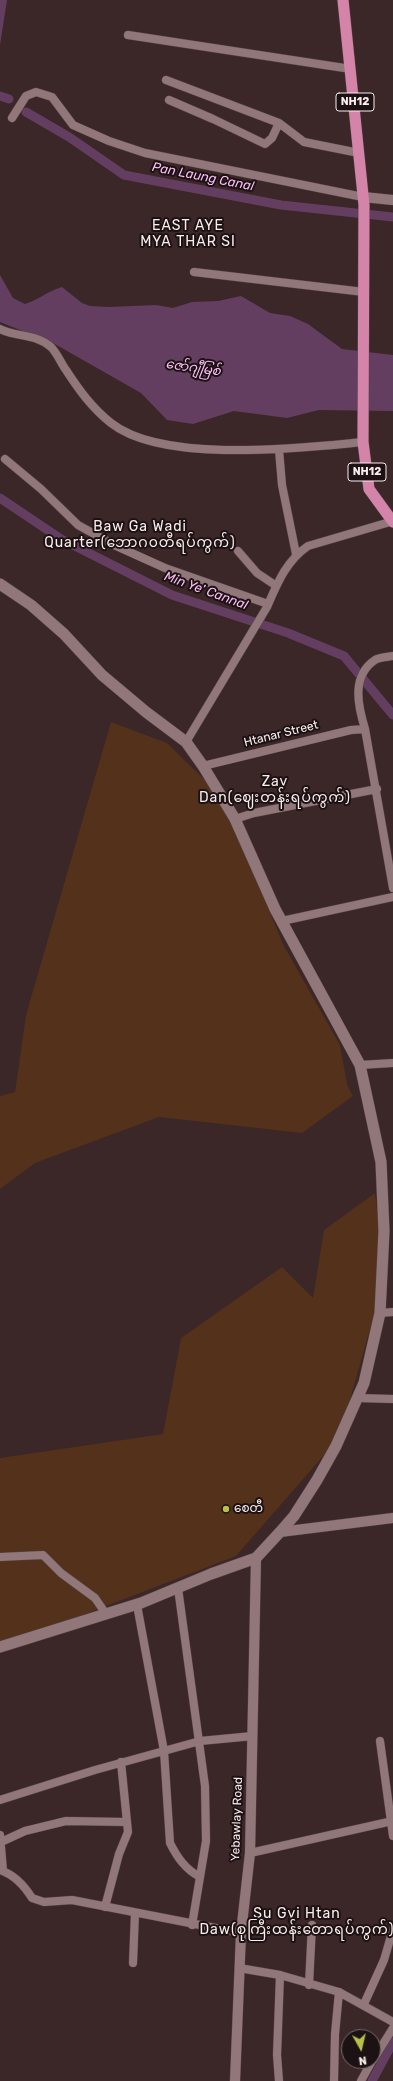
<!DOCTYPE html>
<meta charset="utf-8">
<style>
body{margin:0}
#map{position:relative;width:393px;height:2081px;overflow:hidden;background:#3b2628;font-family:Rubik,sans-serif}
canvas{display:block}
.north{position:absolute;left:341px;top:2029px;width:40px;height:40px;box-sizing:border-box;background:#1c1213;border:1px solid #75696a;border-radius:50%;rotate:172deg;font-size:11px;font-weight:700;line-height:16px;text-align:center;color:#fbeced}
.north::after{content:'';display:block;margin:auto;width:14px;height:18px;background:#b6c148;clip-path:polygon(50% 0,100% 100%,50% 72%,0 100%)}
</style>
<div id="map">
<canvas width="393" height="2081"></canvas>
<div class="north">N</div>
</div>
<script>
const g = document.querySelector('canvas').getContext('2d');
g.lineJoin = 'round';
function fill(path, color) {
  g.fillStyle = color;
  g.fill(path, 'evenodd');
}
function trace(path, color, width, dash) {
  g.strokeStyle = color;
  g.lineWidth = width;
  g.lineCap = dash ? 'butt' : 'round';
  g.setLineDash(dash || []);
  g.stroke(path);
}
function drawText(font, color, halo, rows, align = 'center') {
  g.font = font + ' Rubik,"Noto Sans Myanmar",sans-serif';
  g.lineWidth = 4;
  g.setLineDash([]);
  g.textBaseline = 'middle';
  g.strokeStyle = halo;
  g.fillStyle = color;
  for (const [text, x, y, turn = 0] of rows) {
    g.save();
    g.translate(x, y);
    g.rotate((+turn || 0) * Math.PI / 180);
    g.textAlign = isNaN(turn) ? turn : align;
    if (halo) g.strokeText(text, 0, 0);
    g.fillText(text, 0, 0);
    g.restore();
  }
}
fill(new Path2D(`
 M111 722 167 743 221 796 284 946 340 1045 347 1084 353 1096 302 1133 159 1117 35 1163 0 1189V1096L15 1092 26 1015Z
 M375 1193 385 1277 339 1438 236 1556 0 1647V1458L163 1434 181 1338 282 1267 313 1298 324 1230Z`), '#53311a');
fill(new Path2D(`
 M0 0H7L0 45Z
 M0 275 13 298 25 304C38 300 48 291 62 287L82 303 90 306 109 307 156 305 173 308 192 302 218 301 241 296 270 313 290 316 308 324 342 349 393 355V411L319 410 287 418 234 411 193 424 167 420 141 393 53 343 0 322Z`), '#643e60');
trace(new Path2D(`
 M0 96 9 99
 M26 112 69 137 124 175 281 205 393 217
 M0 498 61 539 172 595 288 633 344 656 393 715
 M372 2081 393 2042`), '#643e60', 9);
const minor = new Path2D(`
 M128 35 351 69
 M166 80 279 123 304 142 359 153
 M169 100 213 119 265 144 272 138 279 123
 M12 118 26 96 36 92 52 97 73 125 109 141 145 153 363 197
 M194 272 364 292
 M0 329C16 337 37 334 51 347 57 353 61 363 66 370 79 390 92 408 111 423 163 464 299 448 363 442
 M279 450 282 485 296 554
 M5 459 41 489 78 525 114 545 165 568 268 604
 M238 551 257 573 275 585
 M393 656C388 657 379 657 375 660 351 676 358 706 365 729L393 888
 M186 742 267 607C277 584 286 561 308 546L393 521
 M203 766 351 730 365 729
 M235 819 254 813 377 789
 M282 921 393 897
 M360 1065 393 1063
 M380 1313 393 1312
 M357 1398 393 1399
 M0 1557 43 1555 61 1573 95 1598 106 1614
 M178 1588 205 1786 206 1841 192 1925
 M137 1605 164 1751 170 1843C177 1857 185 1869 200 1877
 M380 1741 393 1836
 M0 1800 95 1770 200 1741 253 1736
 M0 1835 3 1871
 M1 1842 25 1831 66 1821 127 1822
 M250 1853 393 1821
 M0 1870C15 1875 24 1885 32 1898L44 1902 72 1900 241 1933
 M105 1907 119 1854 128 1832 121 1762
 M133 1963 135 1913
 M239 1968 280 1975 339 1992 393 2022
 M309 1985 312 1925
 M364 2004 384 1960 393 1929
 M373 2060 393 2028
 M279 2081 277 2055 280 1975
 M334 2081 335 2034 339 1992
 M361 2081 372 2061`);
const tertiary = new Path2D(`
 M363 197 393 200
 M280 1532 393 1518
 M235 2081 241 1933 250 1853 256 1558`);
const secondary = new Path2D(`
 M0 584 31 605 64 634 102 675 146 712 186 742 203 766 235 819 275 909 360 1065 381 1162 384 1231 380 1313 364 1383 336 1446 317 1480 294 1516 280 1532 256 1558 211 1574 141 1603 0 1647`);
const trunk = new Path2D(`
 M343 0 364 205 363 442 369 489 393 522`);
trace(minor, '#564346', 9);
trace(tertiary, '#564346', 11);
trace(secondary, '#564346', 12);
trace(trunk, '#564346', 12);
trace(minor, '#917779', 8);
trace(tertiary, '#917779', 10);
trace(secondary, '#917779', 11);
trace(trunk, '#d484a8', 11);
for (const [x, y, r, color] of [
 [226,1509,4,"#b6c148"]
]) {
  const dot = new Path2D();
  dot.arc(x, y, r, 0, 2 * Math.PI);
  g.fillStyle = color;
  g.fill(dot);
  trace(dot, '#1c1213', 1.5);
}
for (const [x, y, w] of [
 [355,102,38],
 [367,472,38]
]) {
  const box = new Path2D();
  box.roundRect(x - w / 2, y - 9, w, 18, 3);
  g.fillStyle = '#1c1213';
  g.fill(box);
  trace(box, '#fbeced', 1);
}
drawText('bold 11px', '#fbeced', null, [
 ["NH12",355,102],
 ["NH12",367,472]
]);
drawText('12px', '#fbeced', '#1c1213', [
 ["Htanar Street",281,734,-14],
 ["Yebawlay Road",237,1819,-88]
]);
drawText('12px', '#fbeced', '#1c1213', [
 ["စေတီ",234,1509]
], 'left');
drawText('italic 13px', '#fdbdf6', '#1c1213', [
 ["Pan Laung Canal",203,177,11],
 ["ဇော်ဂျီမြစ်",193,368,8],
 ["Min Ye' Cannal",206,591,20]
]);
g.letterSpacing = '1px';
drawText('14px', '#fbeced', '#1c1213', [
 ["EAST AYE",188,226],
 ["MYA THAR SI",188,242],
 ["Baw Ga Wadi",140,527],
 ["Quarter(ဘောဂ၀တီရပ်ကွက်)",140,543],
 ["Zay",275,782],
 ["Dan(ဈေးတန်းရပ်ကွက်)",275,798],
 ["Su Gyi Htan",297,1914],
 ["Daw(စုကြီးထန်းတောရပ်ကွက်)",297,1930]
]);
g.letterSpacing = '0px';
</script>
